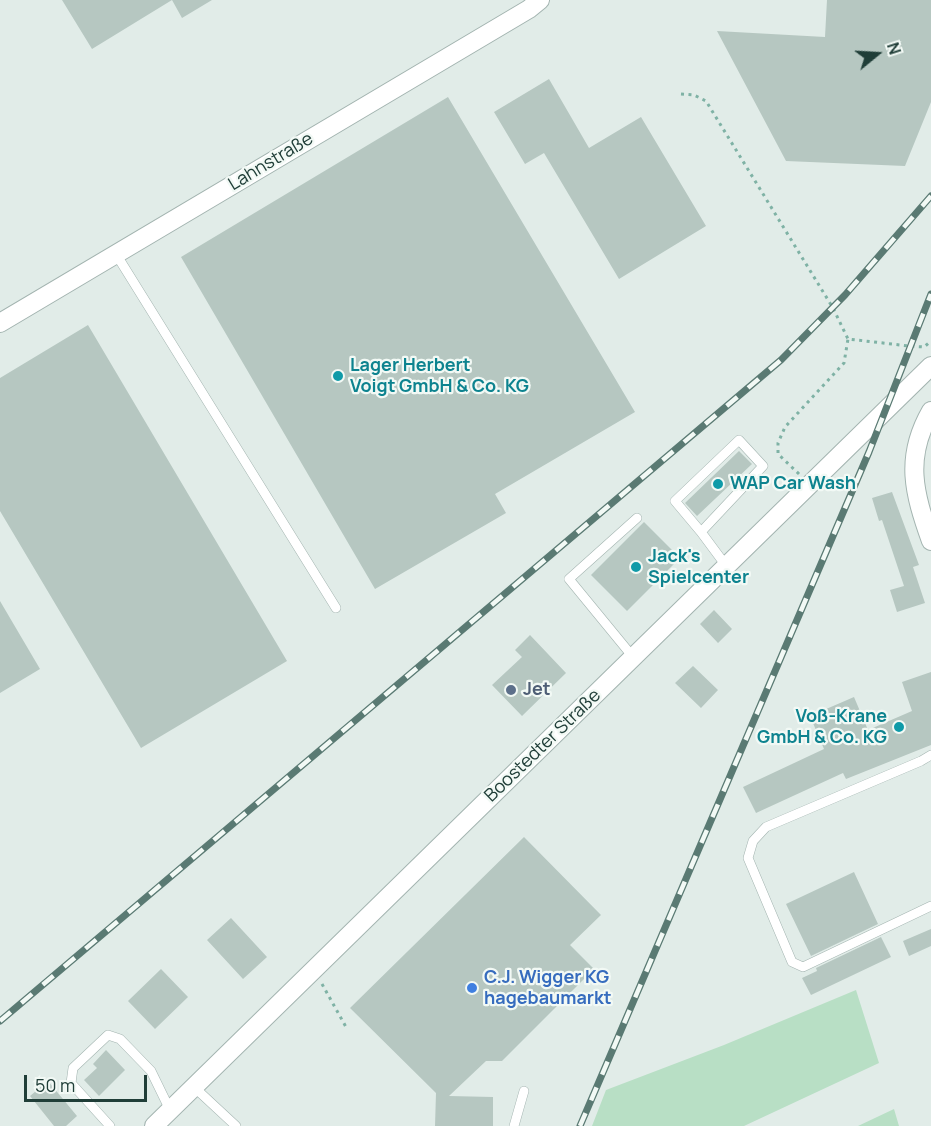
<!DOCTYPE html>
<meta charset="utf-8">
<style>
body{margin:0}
#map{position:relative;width:931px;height:1126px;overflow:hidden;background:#e1ece8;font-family:Manrope,sans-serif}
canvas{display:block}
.north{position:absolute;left:847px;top:24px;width:60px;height:60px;-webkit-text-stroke:4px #f2f9f5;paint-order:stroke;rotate:72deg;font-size:16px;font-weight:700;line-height:24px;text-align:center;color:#203e38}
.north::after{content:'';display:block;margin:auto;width:21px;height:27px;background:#203e38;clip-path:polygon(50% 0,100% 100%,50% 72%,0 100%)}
.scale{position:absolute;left:24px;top:1075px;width:123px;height:27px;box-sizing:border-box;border:3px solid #203e38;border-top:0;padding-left:8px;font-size:18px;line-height:21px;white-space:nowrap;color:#203e38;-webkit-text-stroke:4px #f2f9f5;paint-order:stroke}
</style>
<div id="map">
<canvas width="931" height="1126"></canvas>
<div class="north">N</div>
<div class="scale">50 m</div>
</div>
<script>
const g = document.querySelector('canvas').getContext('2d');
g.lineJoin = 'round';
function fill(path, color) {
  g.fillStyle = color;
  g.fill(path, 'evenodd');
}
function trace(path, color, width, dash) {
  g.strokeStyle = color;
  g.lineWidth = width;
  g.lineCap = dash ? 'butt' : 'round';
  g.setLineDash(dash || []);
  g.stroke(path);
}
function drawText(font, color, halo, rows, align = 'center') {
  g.font = font + ' Manrope,sans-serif';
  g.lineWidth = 4.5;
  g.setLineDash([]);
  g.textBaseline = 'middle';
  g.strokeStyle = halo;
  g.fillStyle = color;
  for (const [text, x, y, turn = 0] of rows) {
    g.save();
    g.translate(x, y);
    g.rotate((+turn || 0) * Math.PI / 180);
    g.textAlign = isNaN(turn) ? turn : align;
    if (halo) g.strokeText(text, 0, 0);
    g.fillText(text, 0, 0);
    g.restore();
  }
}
fill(new Path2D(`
 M856 990 879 1063 744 1126H592L606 1090 724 1045Z
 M894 1109 899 1126H858Z`), '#b8dfc5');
fill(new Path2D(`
 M62 0H172L92 49Z
 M172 0H212L182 18Z
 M827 0H931V102L905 166 786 161 717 31 825 37Z
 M549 79 589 148 641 117 706 226 619 279 544 153 525 164 494 112Z
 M448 97 635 412 495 494 506 513 375 589 181 257Z
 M88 325 287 661 141 748 0 511V378Z
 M739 451 752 464 697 516 685 503Z
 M892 492 919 565 913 567 925 603 897 612 890 590 904 586 882 520 879 521 872 498Z
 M644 522 680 558 627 611 591 575Z
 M0 601 40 669 0 693Z
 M714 610 732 629 718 643 700 624Z
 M530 635 566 673 522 716 492 685 522 657 515 650Z
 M693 666 718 690 701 708 675 683Z
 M931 672V745L846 779 843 773 756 813 743 787 824 749 810 716 854 697 868 730 912 711 902 682Z
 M524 837 601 915 570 945 594 969 502 1061H486L449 1096 493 1097V1126H435L436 1093 350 1008Z
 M854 872 878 924 811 956 786 904Z
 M231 918 267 957 243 979 207 940Z
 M931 929V946L909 956 903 941Z
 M881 937 891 957 811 995 802 978 817 971 816 968Z
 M161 969 188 997 155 1029 128 1001Z
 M106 1050 125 1070 99 1096 84 1080 97 1068 93 1064Z
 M48 1081 77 1116 66 1126H54L30 1096Z`), '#b6c7c1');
const service = new Path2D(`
 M116 254 336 608
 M701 532 675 501 739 440 763 466 701 532 727 567
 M633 657 569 579 637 518
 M931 755 921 761 766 827 753 841 748 858 792 962 803 967 931 906
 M194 1087 236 1126
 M110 1126 71 1083 73 1068 108 1035 120 1039 151 1071 170 1110
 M514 1126 524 1091`);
const minor = new Path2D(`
 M0 323 529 9 540 0`);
const tertiary = new Path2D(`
 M931 411C904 458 914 493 931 541
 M154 1126 931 366`);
trace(service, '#a3b4b0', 10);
trace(minor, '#a3b4b0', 20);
trace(tertiary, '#a3b4b0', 20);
trace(new Path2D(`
 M681 94 694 95 706 101 833 308 848 339 909 346 924 347 931 341
 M799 474 778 454V443L785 427 844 363 848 339
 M322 984 346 1027`), '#7fb2a5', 3, [3, 4.5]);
trace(service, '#fff', 9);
trace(minor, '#fff', 18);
trace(tertiary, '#fff', 18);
const rail = new Path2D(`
 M0 1021 781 360 845 295 931 196
 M580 1126 869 452 931 294`);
trace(rail, '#5a7a73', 7);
trace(rail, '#f2f9f5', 4.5, [14]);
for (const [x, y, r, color] of [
 [338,376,6,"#0f9aa8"],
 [718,484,6,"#0f9aa8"],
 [636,567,6,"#0f9aa8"],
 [511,690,6,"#5c6f8a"],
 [899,727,6,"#0f9aa8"],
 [472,988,6,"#3f7fe0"]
]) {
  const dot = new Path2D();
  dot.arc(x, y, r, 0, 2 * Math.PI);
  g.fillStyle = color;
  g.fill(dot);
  trace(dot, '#f2f9f5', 2);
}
drawText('18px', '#203e38', '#f2f9f5', [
 ["Lahnstraße",271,162,-31],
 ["Boostedter Straße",543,746,-44]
]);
drawText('bold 18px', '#0d838f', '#f2f9f5', [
 ["Lager Herbert",350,366],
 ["Voigt GmbH & Co. KG",350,387],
 ["WAP Car Wash",730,484],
 ["Jack's",648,557],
 ["Spielcenter",648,578],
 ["Voß-Krane",887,717,"right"],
 ["GmbH & Co. KG",887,738,"right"]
], 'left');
drawText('bold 18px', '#4e5e75', '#f2f9f5', [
 ["Jet",523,690]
], 'left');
drawText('bold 18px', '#366cbe', '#f2f9f5', [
 ["C.J. Wigger KG",484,978],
 ["hagebaumarkt",484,999]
], 'left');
</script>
